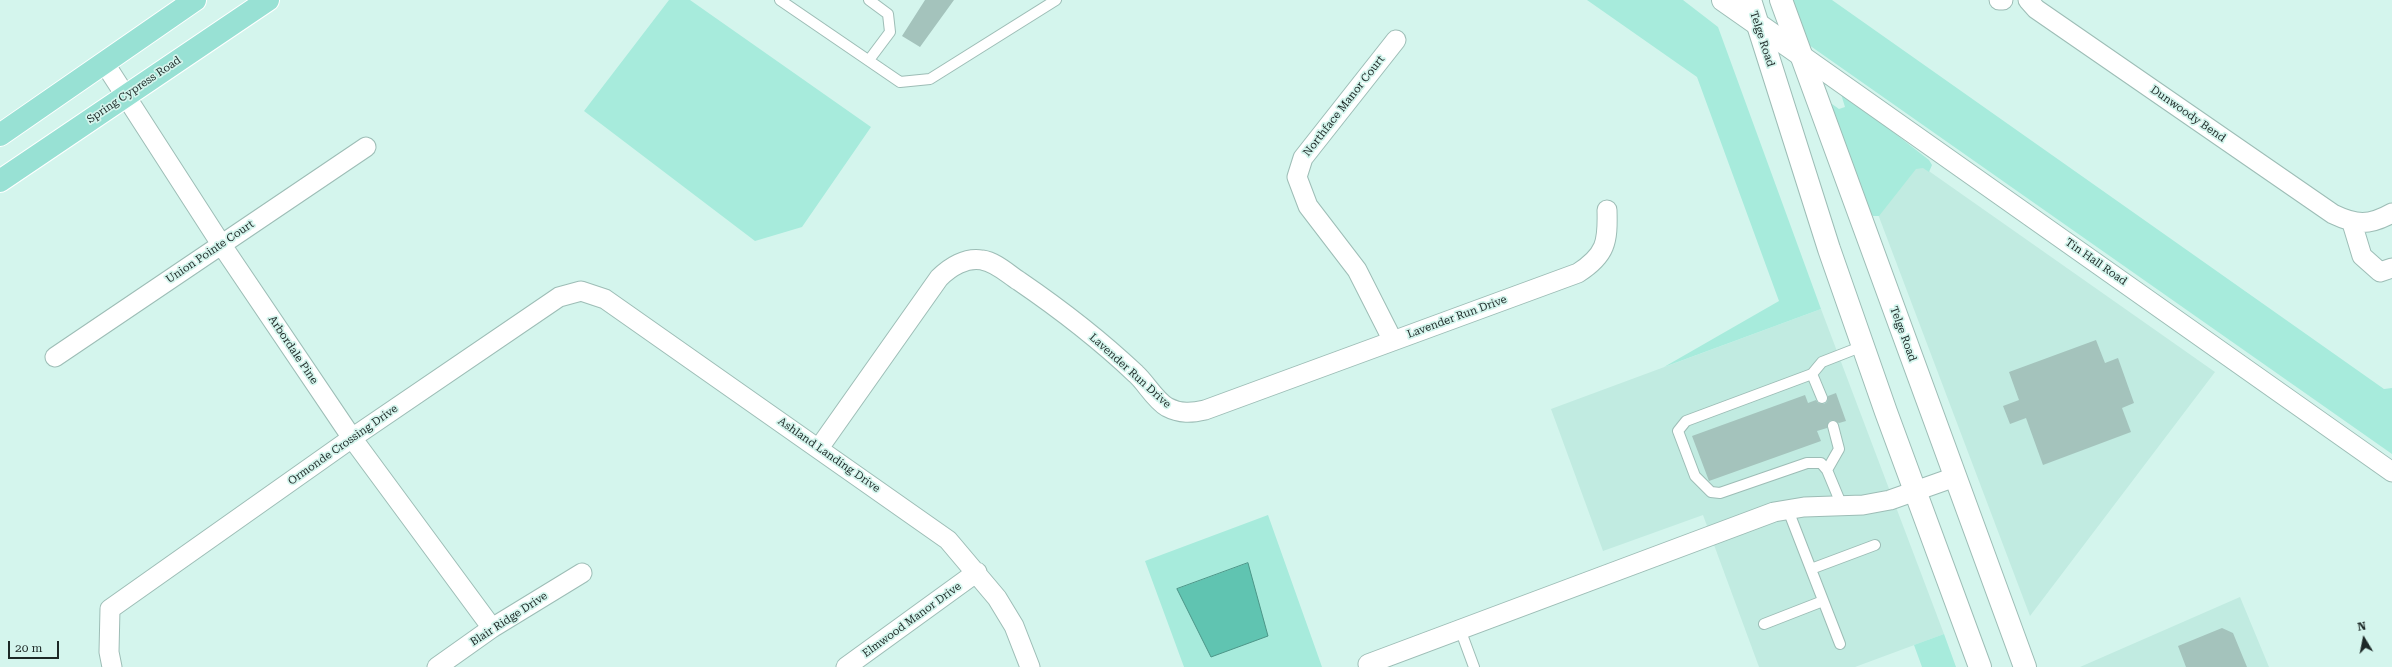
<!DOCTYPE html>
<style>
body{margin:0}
#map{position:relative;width:2392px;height:667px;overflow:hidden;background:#d4f5ed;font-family:"Roboto Serif",serif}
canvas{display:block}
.north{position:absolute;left:2344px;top:619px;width:40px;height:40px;-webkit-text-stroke:3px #d4f5ed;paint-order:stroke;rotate:350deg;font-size:11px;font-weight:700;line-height:16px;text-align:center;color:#1d2927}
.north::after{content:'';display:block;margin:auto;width:14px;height:18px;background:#1d2927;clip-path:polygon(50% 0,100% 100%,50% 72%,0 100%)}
.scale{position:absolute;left:8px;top:641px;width:51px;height:18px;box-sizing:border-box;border:2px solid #1d2927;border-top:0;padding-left:5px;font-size:12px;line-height:14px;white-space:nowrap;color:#1d2927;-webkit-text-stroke:3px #d4f5ed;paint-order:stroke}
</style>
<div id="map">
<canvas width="2392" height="667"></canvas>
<div class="north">N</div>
<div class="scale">20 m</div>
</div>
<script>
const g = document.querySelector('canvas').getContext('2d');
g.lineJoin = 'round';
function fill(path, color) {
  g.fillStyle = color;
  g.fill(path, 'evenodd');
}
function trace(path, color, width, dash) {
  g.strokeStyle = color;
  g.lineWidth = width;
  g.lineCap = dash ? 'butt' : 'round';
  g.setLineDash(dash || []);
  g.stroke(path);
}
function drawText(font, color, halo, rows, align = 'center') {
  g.font = font + ' "Roboto Serif",serif';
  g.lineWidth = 3.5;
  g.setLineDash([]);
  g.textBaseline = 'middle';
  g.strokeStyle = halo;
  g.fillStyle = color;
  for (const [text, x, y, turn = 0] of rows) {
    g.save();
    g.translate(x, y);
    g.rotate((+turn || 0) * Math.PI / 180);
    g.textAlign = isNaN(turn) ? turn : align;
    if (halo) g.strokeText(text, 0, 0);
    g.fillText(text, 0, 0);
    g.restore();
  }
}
fill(new Path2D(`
 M1916 162 2215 372 2030 616 1876 209Z
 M1821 309 1944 634 1855 667H1759L1703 515 1603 551 1551 409Z
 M2240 597 2269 667H2080Z`), '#c1ebe1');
fill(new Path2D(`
 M669 0H690L871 127 802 227 755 241 584 111Z
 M1587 0H1683L1718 27 1821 309 1664 367 1779 301 1697 77Z
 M1790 0H1832L2384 389 2392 388V454L1809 45 1801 31Z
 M1841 94 1848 97 1929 160 1932 165 1929 172 1923 168 1916 169 1879 216H1873L1869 211 1832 111V104L1839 109 1845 107Z
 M1268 515 1322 667H1184L1145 561Z
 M1944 634 1956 667H1922L1914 645Z`), '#a7ebdc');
const water = new Path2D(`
 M1248 563 1268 636 1211 657 1177 589Z`);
fill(water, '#60c4b1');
trace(water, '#4c9688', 1);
fill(new Path2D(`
 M925 0H954L920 47 902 36Z
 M2096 340 2105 363 2118 358 2134 403 2122 408 2131 432 2043 465 2026 418 2010 424 2003 406 2019 400 2009 372Z
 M1836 393 1846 421 1839 423 1834 420 1829 421 1827 428 1817 431 1821 441 1709 481 1692 436 1805 395 1808 403 1816 400 1818 403 1824 404 1827 402 1828 396Z
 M2222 628 2233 633 2247 667H2186L2178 646Z`), '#a4c3bc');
const service = new Path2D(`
 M780 0 900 82 930 79 1056 0
 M869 60 890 32 888 14 869 0
 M1812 374 1822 398
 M1827 470 1839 449 1833 426
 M1842 506 1827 470 1821 463H1807L1720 493 1711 492 1695 476 1678 431 1686 421 1812 374 1822 362 1863 346
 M1788 510 1840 644
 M1811 569 1875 545
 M1764 624 1823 601
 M1460 629 1474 667`);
const minor = new Path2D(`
 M1999 0H2003
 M2028 0 2036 9 2333 214C2356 225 2369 226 2392 213
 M1800 54 2392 472
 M105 64 221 244 352 438 492 628
 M2352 223 2362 256 2380 272 2392 268
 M1393 341 1357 270 1308 206 1297 177 1303 158 1396 40
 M55 357 366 147
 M819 448 939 278C950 267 966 257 982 260 996 262 1008 274 1019 281 1060 309 1100 340 1136 374 1146 383 1155 400 1167 407 1180 414 1192 413 1205 410L1578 273C1606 255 1608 242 1607 210
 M1368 664 1774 512 1804 507 1863 505 1890 500 1955 477
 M112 667 109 652 110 609 352 438 559 297 581 291 605 299 948 540 997 598 1014 626 1030 667
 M437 667 492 628 582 573
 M846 667 977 572`);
const tertiary = new Path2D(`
 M1723 0 1800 54`);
const secondary = new Path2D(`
 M1750 0 1829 249 1886 412 1980 667
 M1781 0 2025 667`);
const primary = new Path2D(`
 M0 135 195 0
 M0 181 268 0`);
trace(service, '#9dbdb6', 12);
trace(minor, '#9dbdb6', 21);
trace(tertiary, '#9dbdb6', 24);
trace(secondary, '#9dbdb6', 24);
trace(primary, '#fff', 24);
trace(service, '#fff', 10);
trace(minor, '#fff', 19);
trace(tertiary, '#fff', 22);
trace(secondary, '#fff', 22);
trace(primary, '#98e1d4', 22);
drawText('11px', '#1d2927', '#d4f5ed', [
 ["Telge Road",1762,39,72],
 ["Spring Cypress Road",134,90,-34],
 ["Northface Manor Court",1344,106,-52],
 ["Dunwoody Bend",2188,114,35],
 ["Union Pointe Court",210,252,-34],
 ["Tin Hall Road",2096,262,35],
 ["Lavender Run Drive",1457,317,-20],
 ["Telge Road",1903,334,70],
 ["Arbordale Pine",293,350,56],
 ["Lavender Run Drive",1130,371,42],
 ["Ormonde Crossing Drive",343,445,-35],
 ["Ashland Landing Drive",829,455,35],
 ["Blair Ridge Drive",509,619,-33],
 ["Elmwood Manor Drive",912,620,-36]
]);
</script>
